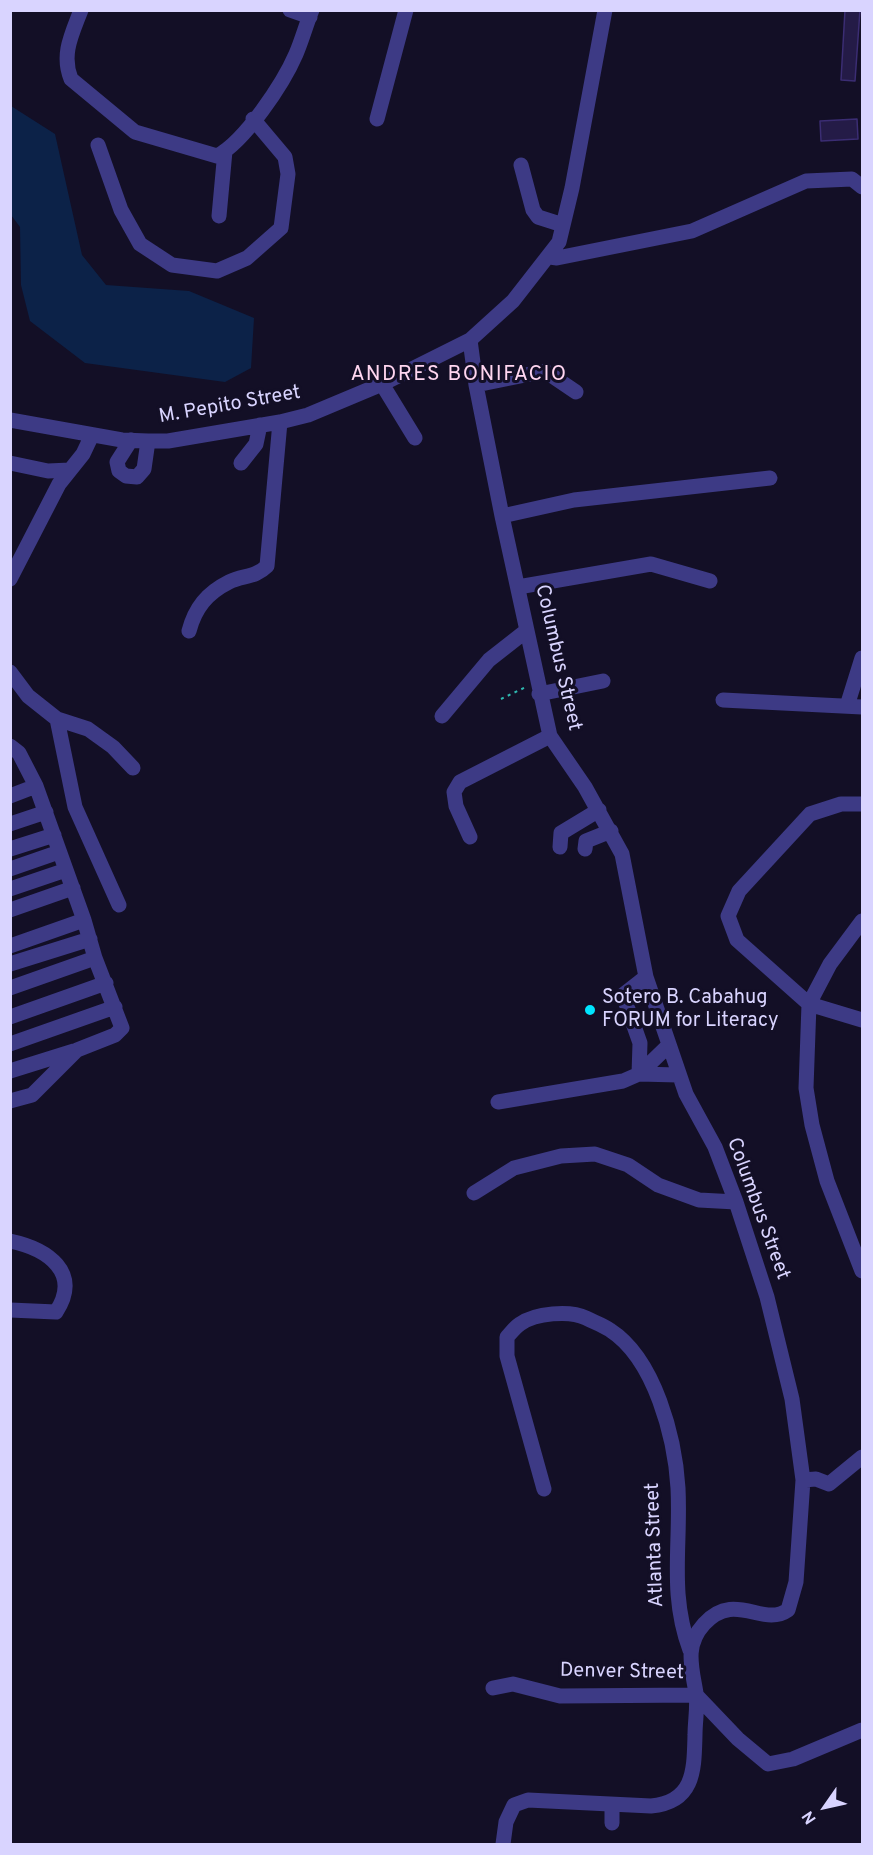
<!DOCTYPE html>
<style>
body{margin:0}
#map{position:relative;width:873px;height:1855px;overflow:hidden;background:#130f26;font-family:Overpass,sans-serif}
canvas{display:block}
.frame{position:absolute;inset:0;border:12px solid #d9d4ff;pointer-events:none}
.north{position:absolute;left:795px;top:1777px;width:60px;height:60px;-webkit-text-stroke:4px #130f26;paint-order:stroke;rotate:236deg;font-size:16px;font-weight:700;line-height:24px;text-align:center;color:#d9d4ff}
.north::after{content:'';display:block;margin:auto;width:21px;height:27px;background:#d9d4ff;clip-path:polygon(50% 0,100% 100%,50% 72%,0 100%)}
</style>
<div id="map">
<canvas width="873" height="1855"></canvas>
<div class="frame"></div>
<div class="north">N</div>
</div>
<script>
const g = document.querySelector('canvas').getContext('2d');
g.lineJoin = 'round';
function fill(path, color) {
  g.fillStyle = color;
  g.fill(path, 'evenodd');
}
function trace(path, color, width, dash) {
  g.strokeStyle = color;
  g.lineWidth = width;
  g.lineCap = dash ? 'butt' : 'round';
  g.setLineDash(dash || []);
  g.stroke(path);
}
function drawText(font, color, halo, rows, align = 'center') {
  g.font = font + ' Overpass,sans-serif';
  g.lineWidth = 6;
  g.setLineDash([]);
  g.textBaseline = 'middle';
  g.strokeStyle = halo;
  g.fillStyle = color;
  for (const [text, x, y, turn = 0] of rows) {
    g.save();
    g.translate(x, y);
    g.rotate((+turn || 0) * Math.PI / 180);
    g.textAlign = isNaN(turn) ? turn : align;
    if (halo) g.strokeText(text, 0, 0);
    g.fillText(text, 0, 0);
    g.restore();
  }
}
fill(new Path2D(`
 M11 106 55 134 82 255 106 285 189 291 254 318 251 368 225 382 85 363 30 321 21 285 20 227 11 215Z`), '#0c2248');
const building = new Path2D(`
 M845 10H860L855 81 841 80Z
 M857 119 858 139 821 141 820 121Z`);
fill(building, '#241b47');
trace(building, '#3b2d73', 1.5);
trace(new Path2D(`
 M501 699 526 687`), '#2fb8b0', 2, [3, 4.5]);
trace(new Path2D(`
 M81 10C72 34 61 54 71 79L135 132 217 156C245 141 283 84 296 54 302 40 306 25 312 10
 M290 10 310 17
 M377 119 406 10
 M98 145 121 210 140 244 172 265 217 271 247 258 281 228 288 174 285 157 253 119
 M521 165 533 210 538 217 563 225
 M219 216 225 151
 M550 257 557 258 692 231 806 181 852 179 862 187
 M470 340 476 385 502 516 550 736 585 787 622 854 646 977 686 1094 715 1147 736 1202 767 1297 792 1399 803 1480 796 1582 788 1610C763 1628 735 1590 704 1624 684 1646 692 1668 696 1693 698 1706 695 1721 695 1735 694 1769 695 1802 651 1806L528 1800 514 1805 506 1822 503 1844
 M382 384 415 438
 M476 385 545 371 576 392
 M10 420 122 440 148 441H168L280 422 308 415 382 384 470 340 513 301 559 242 572 188 605 10
 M131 440 117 462 119 471 126 476 137 477 144 469 148 441
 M10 463 48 471 70 470
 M241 463 256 444 260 425
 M502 516 574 500 770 478
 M10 579 59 484 83 454 92 435
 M518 587 651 564 710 581
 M189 631C195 608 207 593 229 582 243 575 255 578 267 566L280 422
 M10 672 28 696 57 719 88 729 113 747 133 768
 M539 694 603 681
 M723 700 862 707
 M847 706 862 658
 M442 716 489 660 526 631
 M57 719 75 807 119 905
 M10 746 19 753 36 786 84 920 95 958 122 1028 115 1035 77 1050 32 1095 10 1101
 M10 796 36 786
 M862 804H841L810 814 739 891 728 916 737 940 809 1004 862 1020
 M10 824 46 812
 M470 837 456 806 454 792 460 782 550 736
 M560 847 561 833 599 810
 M10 849 54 835
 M585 849 586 841 611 831
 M10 869 59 852
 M10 889 66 870
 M10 910 73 888
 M862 921 830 964 809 1004 806 1088 812 1125 827 1181 862 1271
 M10 946 84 920
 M10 964 90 939
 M10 988 95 958
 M10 1017 106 983
 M10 1044 115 1007
 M10 1071 74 1051
 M639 1074 640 1043 623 995 646 977
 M639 1074 678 1075
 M498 1102 623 1081 639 1074 668 1046
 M474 1193 514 1168 561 1156 595 1154 628 1165 658 1185 699 1200 736 1202
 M10 1241C48 1249 82 1273 56 1312L10 1310
 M803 1480 816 1479 829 1484 862 1457
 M544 1489 507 1356V1337C511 1333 515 1327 520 1324 535 1313 570 1310 586 1318 594 1322 603 1325 610 1330 655 1359 675 1438 678 1488 681 1546 669 1594 690 1650
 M493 1688 513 1684 560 1696 696 1695 738 1739 768 1764 793 1759 862 1730
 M612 1806V1823`), '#3d3a85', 15);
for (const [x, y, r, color] of [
 [590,1010,6,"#00e5ff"]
]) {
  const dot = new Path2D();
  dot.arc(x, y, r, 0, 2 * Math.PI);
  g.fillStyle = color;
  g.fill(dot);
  trace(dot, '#130f26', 2);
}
drawText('20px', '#d9d4ff', '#130f26', [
 ["M. Pepito Street",230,406,-10],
 ["Columbus Street",557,658,77],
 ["Columbus Street",757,1209,70],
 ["Atlanta Street",656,1545,-92],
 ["Denver Street",622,1673,1]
]);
drawText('20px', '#d9d4ff', '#130f26', [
 ["Sotero B. Cabahug",602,999],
 ["FORUM for Literacy",602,1022]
], 'left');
g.letterSpacing = '1.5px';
drawText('21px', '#ffd6f0', '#130f26', [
 ["ANDRES BONIFACIO",459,376]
]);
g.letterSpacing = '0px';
</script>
